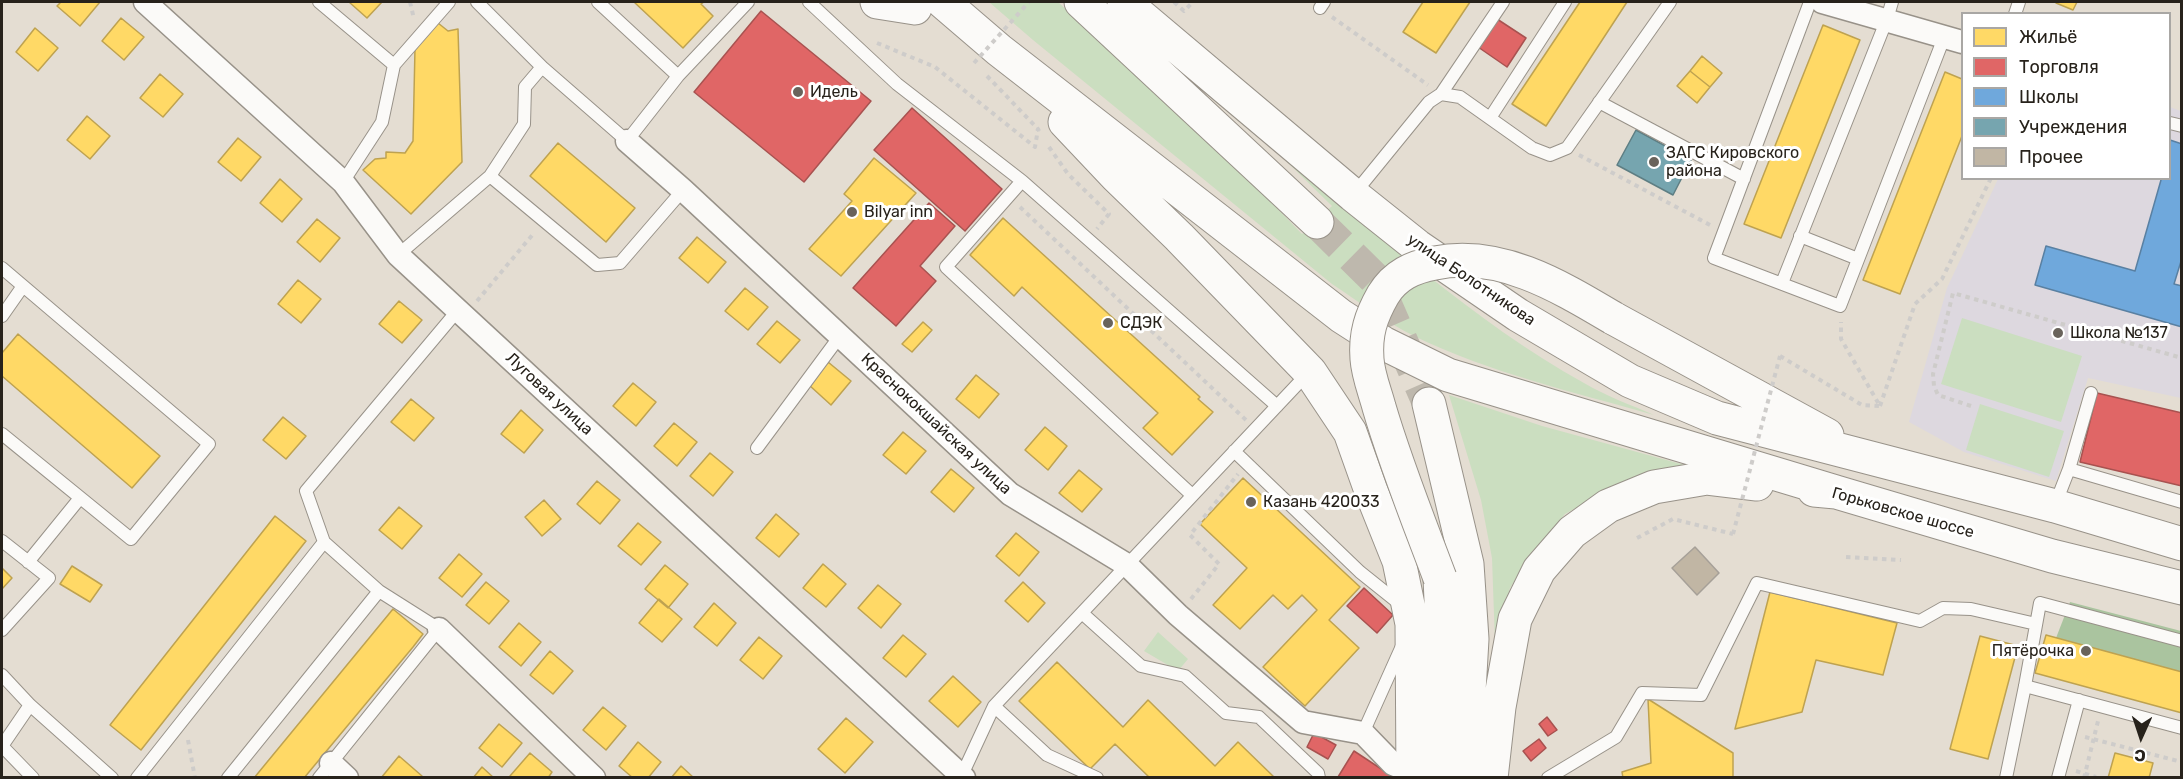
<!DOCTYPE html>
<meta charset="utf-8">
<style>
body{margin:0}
#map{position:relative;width:2183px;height:779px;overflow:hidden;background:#e4ddd2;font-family:Rubik,sans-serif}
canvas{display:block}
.frame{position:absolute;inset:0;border:3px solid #27221b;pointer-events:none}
.legend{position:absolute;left:1961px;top:12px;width:210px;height:168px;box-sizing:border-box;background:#fff;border:2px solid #a9a7a4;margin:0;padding:8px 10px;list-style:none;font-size:18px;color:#27221b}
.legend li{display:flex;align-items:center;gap:12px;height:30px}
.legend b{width:30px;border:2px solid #a9a7a4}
.north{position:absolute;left:2111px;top:707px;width:60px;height:60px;-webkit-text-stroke:4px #fff;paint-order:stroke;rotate:183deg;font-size:16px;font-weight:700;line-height:24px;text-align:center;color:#27221b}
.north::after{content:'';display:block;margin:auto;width:21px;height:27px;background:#27221b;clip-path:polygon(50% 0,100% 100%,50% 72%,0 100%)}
</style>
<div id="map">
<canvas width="2183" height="779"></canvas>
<div class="frame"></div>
<ul class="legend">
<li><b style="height:16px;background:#ffd966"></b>Жильё</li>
<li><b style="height:16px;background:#e06666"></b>Торговля</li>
<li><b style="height:16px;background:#6fa8dc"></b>Школы</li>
<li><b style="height:16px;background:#76a5af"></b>Учреждения</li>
<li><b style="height:16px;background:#c1b6a4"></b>Прочее</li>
</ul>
<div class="north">С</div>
</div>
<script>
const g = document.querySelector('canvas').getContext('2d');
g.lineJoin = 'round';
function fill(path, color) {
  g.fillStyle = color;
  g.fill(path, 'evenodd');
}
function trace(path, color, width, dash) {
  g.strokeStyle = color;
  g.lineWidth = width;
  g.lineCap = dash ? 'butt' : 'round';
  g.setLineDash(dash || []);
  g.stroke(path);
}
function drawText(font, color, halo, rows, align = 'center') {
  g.font = font + ' Rubik,sans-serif';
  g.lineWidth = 6;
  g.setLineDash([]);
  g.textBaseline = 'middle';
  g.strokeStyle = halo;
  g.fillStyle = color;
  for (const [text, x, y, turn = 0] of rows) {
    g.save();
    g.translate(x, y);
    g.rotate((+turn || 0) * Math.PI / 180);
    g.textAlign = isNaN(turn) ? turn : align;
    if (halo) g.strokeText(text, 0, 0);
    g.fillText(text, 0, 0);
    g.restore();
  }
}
fill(new Path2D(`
 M2170 107 2181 111V398L2088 378 2056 481 1964 452 1909 422 1947 288 1998 179 2170 178Z`), '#ddd8df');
fill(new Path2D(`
 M989 2H1058L1237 167 1302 234 1332 206 1276 151C1374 230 1474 322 1584 383 1606 396 1631 405 1654 415 1574 392 1490 373 1414 336 1386 322 1359 302 1332 284L1033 40Z
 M1962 318 2082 356 2061 422 1941 384Z
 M1449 395 1542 426 1692 467 1598 496 1565 514 1529 558 1510 588 1495 643 1492 558 1481 500Z
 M1980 404 2064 431 2049 477 1966 450Z
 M1158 632 1188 659 1178 671 1144 651Z`), '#cbdec0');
fill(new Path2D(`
 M2070 602 2181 631V672L2056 638Z`), '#aac49f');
const homes = new Path2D(`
 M61 2H100L80 26 57 6Z
 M349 2H382L367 18Z
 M634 2H704L701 4 713 16 683 48Z
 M1423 2H1470L1436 53 1403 32Z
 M1580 2H1627L1546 126 1512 104Z
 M2057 2H2077L2073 10 2056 3Z
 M121 18 144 37 124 60 102 41Z
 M438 23 448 31 458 29 462 162 411 214 363 170 375 159 386 158V152L405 153 413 141 415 48Z
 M1823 25 1860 40 1781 238 1744 224Z
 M35 28 58 48 38 71 16 52Z
 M1702 56 1722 73 1710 87 1690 71Z
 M1690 71 1710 87 1697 103 1677 86Z
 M1945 72 1962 79V136L1900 294 1863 280Z
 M160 74 183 94 163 117 140 98Z
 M87 116 110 136 90 159 67 140Z
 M238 138 261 157 241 181 218 162Z
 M558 143 635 208 606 242 530 176Z
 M874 158 916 193 841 276 809 249 852 201 844 194Z
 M280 179 302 199 282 222 260 203Z
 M1003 218 1200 397 1198 399 1213 412 1172 455 1143 428 1158 413 1022 287 1014 296 970 255Z
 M317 219 340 238 320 262 297 242Z
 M697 237 726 262 708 283 679 258Z
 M298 280 321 299 301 323 278 304Z
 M745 288 768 307 748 330 725 311Z
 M399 301 422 320 402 343 379 324Z
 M777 321 800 340 780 363 757 344Z
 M923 322 932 330 912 352 902 344Z
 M18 334 160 456 132 488 2 376V353Z
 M828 362 851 381 831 405 809 385Z
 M976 375 999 394 979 418 956 399Z
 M633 383 656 402 636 426 613 406Z
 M411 399 434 418 414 441 391 422Z
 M521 410 543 430 524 453 501 434Z
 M283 417 306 436 286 459 263 440Z
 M674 423 697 442 677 466 654 446Z
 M1045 427 1067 446 1048 470 1025 450Z
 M903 432 926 451 906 474 883 455Z
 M710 453 733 472 713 496 690 476Z
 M951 469 974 488 954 512 931 492Z
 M1079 470 1102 489 1082 512 1059 493Z
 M1243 478 1360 587 1329 620 1359 648 1305 706 1263 667 1317 610 1302 595 1288 609 1273 595 1240 629 1213 605 1247 568 1200 524Z
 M597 481 620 500 600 524 577 504Z
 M544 500 561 519 542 536 525 517Z
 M399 507 422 526 402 549 379 530Z
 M776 514 799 534 779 557 756 538Z
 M275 516 306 541 141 750 110 725Z
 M638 523 661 542 641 565 618 546Z
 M1016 533 1039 552 1019 576 996 556Z
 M459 554 482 574 462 597 439 578Z
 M823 564 846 584 826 607 803 588Z
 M665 565 688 584 668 608 645 589Z
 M72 566 102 585 90 602 60 584Z
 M2 568 12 578 2 589Z
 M486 582 509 601 489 624 466 605Z
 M1023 582 1045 603 1028 622 1005 601Z
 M878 585 901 604 881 628 858 608Z
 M1770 592 1897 623 1883 675 1816 660 1802 712 1735 729Z
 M659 599 682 619 662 642 639 623Z
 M714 603 736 623 717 646 694 627Z
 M393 609 423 634 413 647 304 778H254Z
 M519 623 541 642 521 666 499 647Z
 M903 635 926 654 906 677 883 658Z
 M2046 635 2182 672V713L2035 673Z
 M1980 636 2018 646 1988 759 1950 749Z
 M759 637 782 656 763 679 740 660Z
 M550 651 573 671 553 694 530 675Z
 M1057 662 1123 727 1148 700 1215 766 1238 742 1275 778H1150L1115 744 1090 769 1019 701Z
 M953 676 981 702 958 727 929 701Z
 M1648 699 1733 753V778H1623L1622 772 1651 763Z
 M603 707 626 726 606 750 583 730Z
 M846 718 873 742 845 773 818 749Z
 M499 724 522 743 502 767 479 748Z
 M638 742 661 762 648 778H633L619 766Z
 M530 753 552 772 548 778H511L510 776Z
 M2115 753 2153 763 2149 778H2108Z
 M399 756 422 776 420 778H381Z
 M681 766 694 778H671Z
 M482 767 494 778H473Z`);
fill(homes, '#ffd966');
trace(homes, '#bea250', 1.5);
const shops = new Path2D(`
 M761 11 871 101 804 182 694 92Z
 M1497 19 1526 38 1507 67 1478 47Z
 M912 108 1002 189 965 231 874 150Z
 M929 203 955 226 920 266 936 281 896 326 853 288Z
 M2097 393 2182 413V486L2080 462Z
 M1364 588 1393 615 1377 633 1347 606Z
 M1547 717 1557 730 1548 736 1539 724Z
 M1314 733 1336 745 1328 759 1307 747Z
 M1539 739 1546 748 1531 761 1523 751Z
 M1354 751 1395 778 1338 777Z`);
fill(shops, '#e06666');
trace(shops, '#a85250', 1.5);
const schools = new Path2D(`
 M2170 140 2182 144V258L2174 284 2182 286V327L2035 285 2046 246 2135 271 2161 180 2158 178H2170Z`);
fill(schools, '#6fa8dc');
trace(schools, '#5980a2', 1.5);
const public = new Path2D(`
 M1636 130 1691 160 1673 195 1617 165Z`);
fill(public, '#76a5af');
trace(public, '#5e7e83', 1.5);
const building = new Path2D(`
 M1695 547 1719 573 1697 595 1672 568Z`);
fill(building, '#c1b6a4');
trace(building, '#a6a098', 1.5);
trace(new Path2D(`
 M1317 222 1374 278 1429 404`), '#beb8ad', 33, [33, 16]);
const lane = new Path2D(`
 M319 2 394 65 449 2
 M477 2 542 67 627 141 678 76
 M598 2 678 76 748 2
 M809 2 897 84 1022 181 1277 406
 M1810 2 1714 258 1840 306 1945 35
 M1320 8 1324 2
 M2015 14 2019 2
 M1441 94 1460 97 1532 148 1550 155 1567 148 1670 2
 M1599 102 1744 179
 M1490 118 1565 2
 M2170 123 2182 126
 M490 176 597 265 620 263 683 190
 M1022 181 946 267 1192 495
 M343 182 382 122 394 65
 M1354 194 1429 102 1441 94 1503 2
 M1800 236 1858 259
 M398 255 490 176 524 124 525 87 542 67
 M2 268 209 444 131 539 2 434
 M1782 283 1887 19 1892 2
 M2 316 23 286
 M2091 393 2069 469 2182 502
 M757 448 840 336
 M1234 451 1360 572 1400 604
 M2055 505 2069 469
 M2 541 49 578 2 630
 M28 562 80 498
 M1082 613 1141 666 1185 676 1226 713 1259 717 1318 773 1319 778
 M2 675 30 705 112 778
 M2025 686 2182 728
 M30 705 2 746 33 778
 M994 706 1047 755 1097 778
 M1363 733 1402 646
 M962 775 994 706 1309 372
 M137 778 324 542 306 491 458 310
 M228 778 379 591 324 542
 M319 778 439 629 379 591
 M1548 778 1616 737 1642 693 1701 695 1757 583 1920 621 1943 608 1971 609 2036 624
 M2006 778 2025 686 2040 603 2182 641
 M2058 778 2079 700`);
const street = new Path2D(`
 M145 2 343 182 398 255 964 778
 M1822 2 1962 42
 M627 141 683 190 1010 494 1127 565 1178 615 1303 722 1363 733 1393 764 1412 772
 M439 629 594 778
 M331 763 347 778`);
const primary = new Path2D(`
 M877 2 915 8
 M943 2 999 50 1341 316 1383 343 1448 375 1836 492
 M1081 2 1317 222
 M1124 2 1353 195 1417 246 1518 315 1630 381 1717 418 2055 506 2182 544
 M1065 122 1117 177 1179 237 1310 372 1350 432 1371 491 1399 561 1412 624 1413 778
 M1613 318 1827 435
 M1429 404 1467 564 1472 639 1464 778
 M1814 490 1836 492 2052 556 2182 588
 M1436 778 1443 644 1440 578
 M1491 778 1499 707 1515 619 1539 570 1572 532 1608 506 1654 487 1707 478 1757 484`);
trace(lane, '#989289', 14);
trace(street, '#989289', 25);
trace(primary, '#989289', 35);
trace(new Path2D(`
 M410 2 414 19
 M1174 2 1184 11 1193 2
 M1332 17 1428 85
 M877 43 935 67 1035 147 1038 129 1040 133
 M987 76 1038 129
 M1049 147 1068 174 1109 214 1097 229
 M1579 155 1710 225
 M1020 207 1246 420
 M477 301 534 233
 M1780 356 1862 405 1880 406 1841 339V322
 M1880 406 1915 304 1942 279 1991 178
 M1971 406 1938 395 1934 386 1933 374 1953 293 2182 358
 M1637 538 1673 519 1733 534
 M1846 557 1901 560
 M1191 599 1219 564 1190 535 1238 474
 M2085 737 2182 762
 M188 740 195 778
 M2076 771 2096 777
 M2084 778 2098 721`), '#ceccca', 4, [4.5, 4.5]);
trace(lane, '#fbfaf8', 12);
trace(street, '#fbfaf8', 22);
trace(primary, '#fbfaf8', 33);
const primaryBridge = new Path2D(`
 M1440 578C1419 522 1396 465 1379 407 1375 392 1368 375 1367 359 1365 334 1371 316 1383 295 1395 275 1413 267 1435 263 1500 250 1559 286 1613 318`);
trace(primaryBridge, '#989289', 35, []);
trace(new Path2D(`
 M974 63 1029 2
 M1733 534 1780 356`), '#ceccca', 4, [4.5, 4.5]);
trace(primaryBridge, '#fbfaf8', 33);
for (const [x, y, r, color] of [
 [798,92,6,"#69635b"],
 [1654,162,6,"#69635b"],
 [852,212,6,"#69635b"],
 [1108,323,6,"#69635b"],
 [2058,333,6,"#69635b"],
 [1251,502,6,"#69635b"],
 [2086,651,6,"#69635b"]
]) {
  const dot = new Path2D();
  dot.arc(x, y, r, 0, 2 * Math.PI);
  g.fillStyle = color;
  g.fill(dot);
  trace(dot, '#fff', 2);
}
drawText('16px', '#27221b', '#fff', [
 ["Идель",810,92],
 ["ЗАГС Кировского",1666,153],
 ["района",1666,171],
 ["Bilyar inn",864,212],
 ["СДЭК",1120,323],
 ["Школа №137",2070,333],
 ["Казань 420033",1263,502],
 ["Пятёрочка",2074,651,"right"]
], 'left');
drawText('16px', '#27221b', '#fff', [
 ["улица Болотникова",1471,280,34],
 ["Луговая улица",549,394,43],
 ["Краснококшайская улица",936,424,43],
 ["Горьковское шоссе",1903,513,16]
]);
</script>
